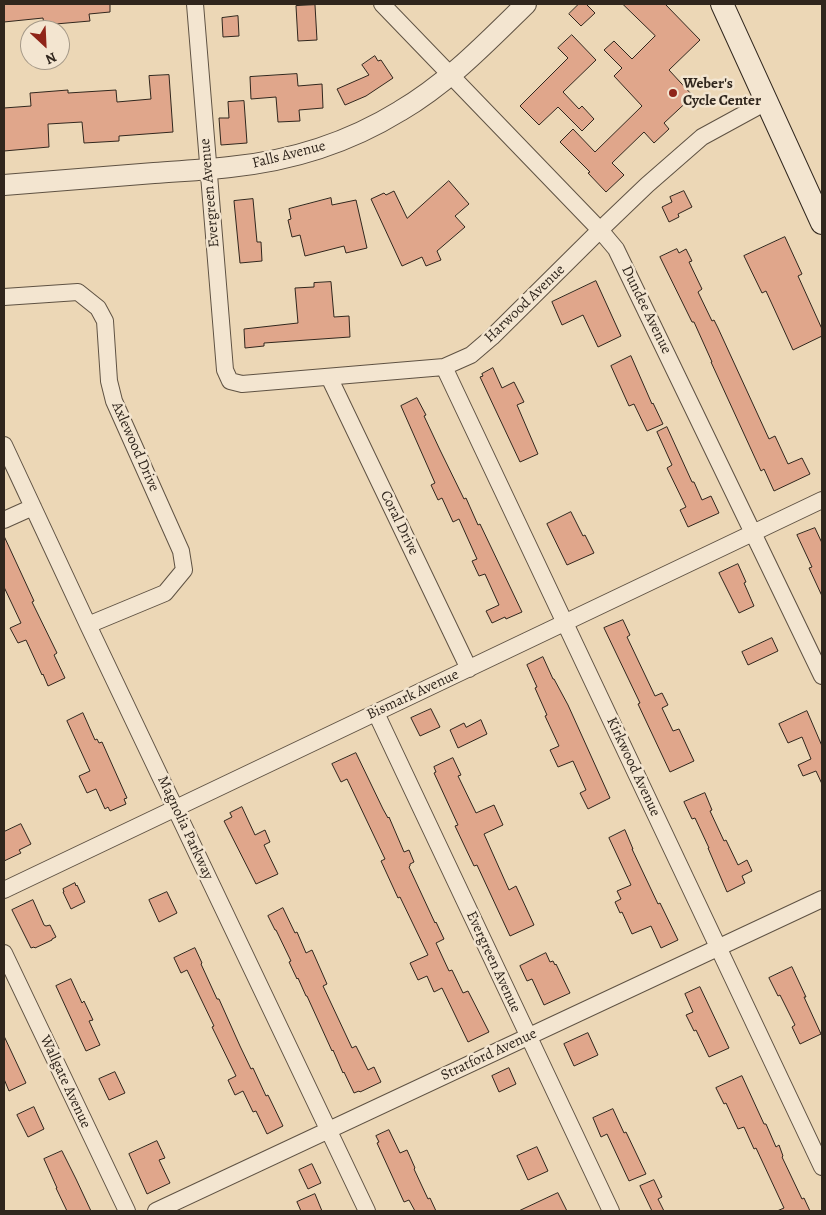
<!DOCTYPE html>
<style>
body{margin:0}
#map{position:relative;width:826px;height:1215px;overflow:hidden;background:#ecd7b6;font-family:Alegreya,serif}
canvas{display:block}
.frame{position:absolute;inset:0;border:5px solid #30261d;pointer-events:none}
.north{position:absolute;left:20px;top:20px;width:50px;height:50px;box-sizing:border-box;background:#f3e5d0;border:1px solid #a59988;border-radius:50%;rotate:155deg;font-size:14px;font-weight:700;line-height:20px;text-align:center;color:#30261d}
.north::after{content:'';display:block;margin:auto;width:18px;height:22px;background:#8f2418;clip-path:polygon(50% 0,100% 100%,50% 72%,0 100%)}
</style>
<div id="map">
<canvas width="826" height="1215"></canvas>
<div class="frame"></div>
<div class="north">N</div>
</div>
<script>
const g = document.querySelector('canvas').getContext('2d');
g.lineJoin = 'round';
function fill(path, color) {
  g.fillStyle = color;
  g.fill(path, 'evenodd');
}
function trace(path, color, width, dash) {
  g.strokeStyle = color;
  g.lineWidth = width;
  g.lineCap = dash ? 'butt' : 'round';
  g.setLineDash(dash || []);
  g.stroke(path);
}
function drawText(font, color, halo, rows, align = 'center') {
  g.font = font + ' Alegreya,serif';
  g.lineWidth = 5;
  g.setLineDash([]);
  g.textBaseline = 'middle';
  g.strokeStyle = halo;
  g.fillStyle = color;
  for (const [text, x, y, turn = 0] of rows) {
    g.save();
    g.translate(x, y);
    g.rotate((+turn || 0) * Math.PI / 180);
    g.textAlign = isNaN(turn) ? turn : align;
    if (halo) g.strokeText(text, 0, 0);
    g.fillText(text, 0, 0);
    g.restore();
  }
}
const building = new Path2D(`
 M4 4H110V12L89 14 90 21 44 25 43 18 4 22Z
 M579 4H586L595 13 581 26 569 14Z
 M623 4H665L700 40 669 70 693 96 664 123 669 129 654 143 644 132 612 163 624 175 606 192 588 173 590 172 560 142 573 129 595 152 642 106 614 76 622 68 604 50 614 41 632 59 655 36Z
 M315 5 317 40 298 41 296 6Z
 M238 16 239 36 223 37 222 18Z
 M572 35 596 60 563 92 579 109 582 106 594 119 582 131 558 107 539 125 520 106 568 58 558 48Z
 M375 56 378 61 381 60 393 78 366 96 345 105 337 89 369 75 362 65Z
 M297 74 298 86 322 84 323 108 299 110 300 121 278 122 276 97 251 99 250 77Z
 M169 75 173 132 119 136V141L84 143 82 122 48 124 49 147 4 151V108L31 106 30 93 68 90V93L116 90 117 102 151 99 149 76Z
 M244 101 247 143 221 145 219 118H229L228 102Z
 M449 181 469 204 455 216 465 227 437 251 441 260 426 266 422 257 402 266 371 199 384 193 386 195 394 191 407 218Z
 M684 191 692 207 678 214 679 217 669 222 662 207 672 202 670 197Z
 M331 198 332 205 356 200 367 248 346 253 344 246 305 256 300 235 292 237 288 220 291 219 289 209Z
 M253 199 257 242H261L262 261 240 263 234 201Z
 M785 237 802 274 798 276 822 329V336L793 350 766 291 762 293 744 256Z
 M677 249 679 253 686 249 692 261 689 262 702 289 698 292 712 321 714 320 718 328 769 439 775 436 788 464 802 458 810 474 774 491 764 469 761 471 711 362H712L694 322H692L660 257Z
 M596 281 621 336 598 347 583 315 562 325 552 302Z
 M331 282 334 317 349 316 350 337 264 343V346L245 348 244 329 298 323 295 288 314 287V283Z
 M631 356 652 404 653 403 663 424 647 431 634 404 629 406 611 366Z
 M493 368 502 388 514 382 524 402 517 405 538 454 520 462 480 377 483 376 482 374Z
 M417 398 426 415 424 416 440 450 464 499 466 498 478 525 480 524 522 612 506 619 505 617 492 623 486 611 499 605 485 574 479 576 472 561 477 559 459 519 453 522 442 498 438 500 431 485 435 483 401 406Z
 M667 427 692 482H694L702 500 711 496 719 513 688 527 680 510 686 507 667 468 672 465 657 432Z
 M571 512 583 536 585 535 594 553 567 565 547 524Z
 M815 528 822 543V596L809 568 812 567 797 535Z
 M4 536 34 601 32 602 57 653 54 655 65 678 48 686 43 674 42 675 26 640 18 643 10 628 21 623 4 587Z
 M738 564 746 582 744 583 754 606 739 613 719 573Z
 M623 620 630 635 627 637 655 696 662 693 668 705 662 708 673 731 679 729 694 761 670 772 638 704 640 703 604 628Z
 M772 638 778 651 748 665 742 652Z
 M543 657 553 679H554L568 705 610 798 588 809 580 793 586 790 573 761 558 767 550 750 559 746 545 716 547 715 535 688 537 687 527 665Z
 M431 709 440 727 420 736 411 718Z
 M807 711 822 746V784L816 771 803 776 798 765 811 759 802 737 788 743 779 724Z
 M83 713 95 740 97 739 99 743 102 742 127 798 124 799 126 804 110 811 108 807 105 809 96 789 87 793 79 776 90 771 67 721Z
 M481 720 487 734 458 748 450 730 464 723 466 727Z
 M356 753 383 809 388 818 389 817 404 852 409 850 414 862 410 864V866L409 867 435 923 436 922 444 939 436 943 449 971 452 970 463 993 468 991 489 1032 468 1042 442 988 434 992 427 976 418 980 410 963 428 955 400 897 398 898 381 861 385 859 347 779 341 782 332 764Z
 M453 758 461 775 458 776 476 813 494 805 503 825 484 834 509 890 516 886 534 925 510 936 477 865 474 866 455 826 458 825 434 773 436 772 434 767Z
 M705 793 712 810 710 811 724 841 726 840 738 865 747 860 752 871 742 876 745 883 727 892 708 848H709L695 818 692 819 684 802Z
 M242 807 255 835 265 830 270 842 264 845 278 874 256 884 224 821 232 817 230 813Z
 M21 824 31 844 19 850 21 853 4 861V832Z
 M625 830 633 849H632L658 904 660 903 678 940 661 948 651 926 632 934 622 912 620 913 615 902 621 899 617 891 631 885 609 838Z
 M75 883 76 886 77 885 85 902 71 909 63 892H64L63 889Z
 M167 892 177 913 159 922 149 900Z
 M33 900 44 925 46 926 50 925 56 937 52 939V940L35 948 34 947 31 948 12 910Z
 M283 908 295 933 297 932 306 953 312 950 327 984 323 986 352 1048 356 1046 368 1070 374 1067 381 1082 360 1092 359 1091 354 1093 344 1072 343 1073 333 1050 332 1051 307 996H306L298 978 297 979 289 962 291 961 276 930H275L268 916Z
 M195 948 202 963 201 964 217 999H219L240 1046 251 1069 253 1068 266 1096 268 1095 283 1126 267 1134 256 1111 253 1112 243 1091 235 1095 228 1080 236 1076 212 1027 214 1026 187 970 181 973 174 958Z
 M546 953 550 962 553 961 555 965 556 964 570 993 544 1005 532 979 527 981 520 966Z
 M792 967 806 997H804L821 1034 800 1044 792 1027 795 1025 780 995 778 996 769 978Z
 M71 979 82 1003 84 1001 93 1020 89 1021 100 1045 86 1051 56 986Z
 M700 987 729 1048 709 1057 696 1030 694 1031 686 1015 693 1012 685 994Z
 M588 1033 598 1055 574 1066 564 1044Z
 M4 1036 26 1083 9 1091 4 1079Z
 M509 1068 516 1084 499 1092 492 1076Z
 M115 1072 125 1093 109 1100 99 1079Z
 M742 1076 764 1124H766L776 1147 779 1145 783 1156 782 1157 802 1199 804 1198 810 1211H777L784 1208 756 1148 754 1149 744 1127 738 1129 726 1103 724 1104 716 1088Z
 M34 1107 44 1129 28 1137 17 1115Z
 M613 1109 624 1133 626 1132 646 1174 629 1181 607 1134 601 1137 593 1118Z
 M389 1130 400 1153 407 1150 415 1168 414 1169 428 1199 430 1198 436 1211H415L409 1200 404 1202 377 1143 379 1142 376 1136Z
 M157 1141 165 1158 159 1160 170 1183 147 1194 129 1154Z
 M537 1147 548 1171 528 1180 517 1156Z
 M62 1151 76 1179 91 1211H67L56 1188H57L44 1159Z
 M312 1164 321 1183 308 1189 299 1170Z
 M654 1180 662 1197 658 1199 664 1211H652L640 1186Z
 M558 1193 567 1211H519Z
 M315 1194 322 1211H301L297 1202Z`);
fill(building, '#e0a68b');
trace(building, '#30261d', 1);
const minor = new Path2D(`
 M195 4 225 370 230 381 242 384 444 367 471 355 492 337 600 230 647 185 702 137 768 101
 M382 4 600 230 616 249 822 676
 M4 297 78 292 98 308 105 321 109 381 114 401 181 551 184 570 165 593 88 625
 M444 367 822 1167
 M329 377 469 669
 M4 445 88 625 367 1211
 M4 520 33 507
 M376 713 611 1211
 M4 890 822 500
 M4 953 127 1211
 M156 1211 822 899`);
const tertiary = new Path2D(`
 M4 185C54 181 104 177 154 173 179 171 205 170 230 167 290 161 348 143 400 111 448 83 487 42 526 4`);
const secondary = new Path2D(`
 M722 4 822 223`);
trace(minor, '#5f5243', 18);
trace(tertiary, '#5f5243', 22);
trace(secondary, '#30261d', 24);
trace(minor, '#f3e5d0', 16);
trace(tertiary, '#f3e5d0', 20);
trace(secondary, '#f3e5d0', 22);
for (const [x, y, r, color] of [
 [673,93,5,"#8f2418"]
]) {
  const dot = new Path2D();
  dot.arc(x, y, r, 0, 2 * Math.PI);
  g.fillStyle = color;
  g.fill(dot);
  trace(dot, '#f3e5d0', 2);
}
drawText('bold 15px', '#30261d', '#f3e5d0', [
 ["Weber's",683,84],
 ["Cycle Center",683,101]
], 'left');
drawText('15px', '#30261d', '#f3e5d0', [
 ["Falls Avenue",289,155,-14],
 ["Evergreen Avenue",210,193,-95],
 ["Harwood Avenue",525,304,-44],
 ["Dundee Avenue",646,310,64],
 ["Axlewood Drive",135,447,66],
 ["Coral Drive",399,523,64],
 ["Bismark Avenue",413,695,-25],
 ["Kirkwood Avenue",633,767,65],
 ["Magnolia Parkway",185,828,65],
 ["Evergreen Avenue",493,962,65],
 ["Stratford Avenue",489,1055,-25],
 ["Wallgate Avenue",65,1082,65]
]);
</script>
